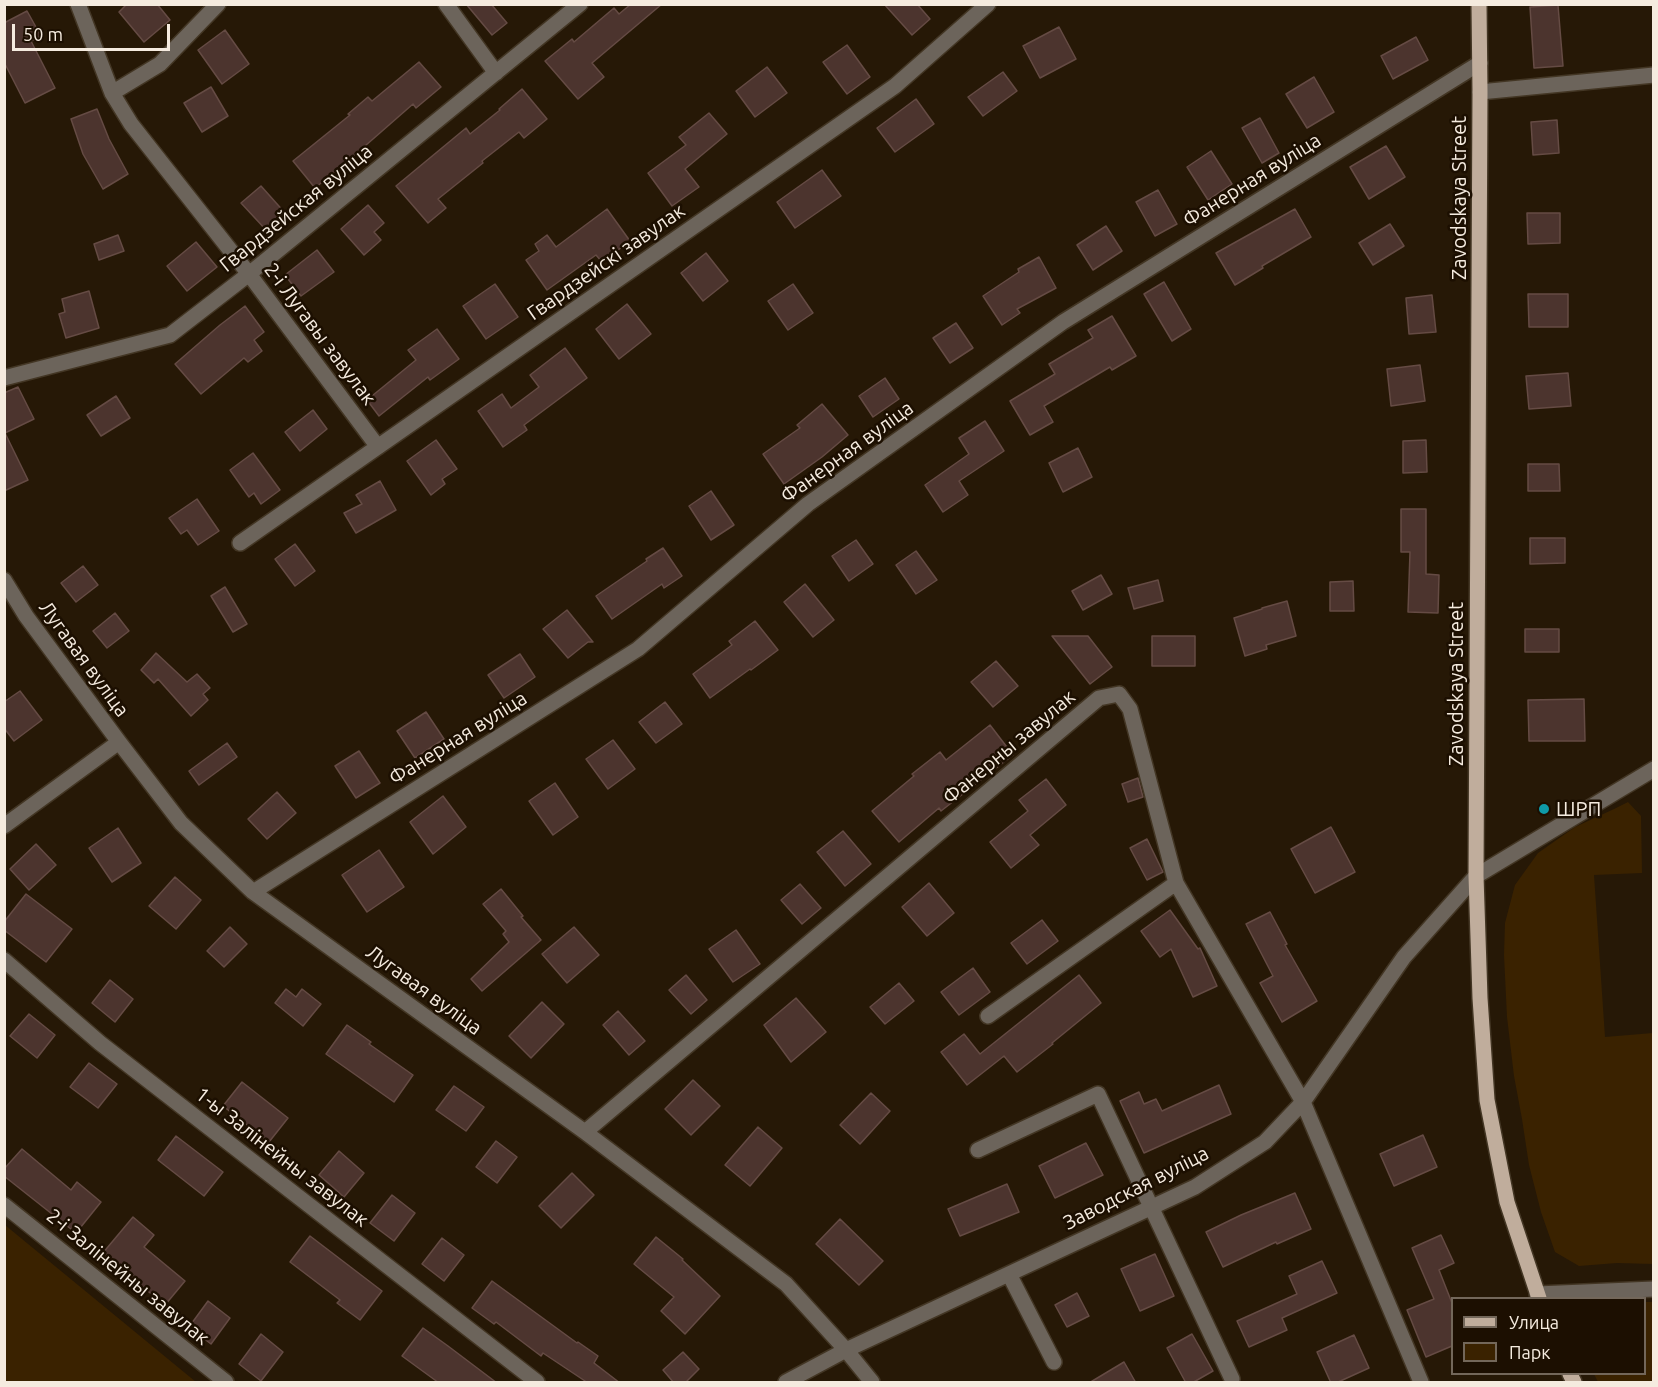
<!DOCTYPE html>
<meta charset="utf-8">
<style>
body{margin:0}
#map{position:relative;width:1658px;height:1387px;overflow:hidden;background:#261806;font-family:Ubuntu,sans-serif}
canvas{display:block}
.frame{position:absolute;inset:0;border:6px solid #f5ebdf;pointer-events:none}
.legend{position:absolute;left:1451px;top:1297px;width:195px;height:78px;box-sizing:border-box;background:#1c0f01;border:2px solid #73675a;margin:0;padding:8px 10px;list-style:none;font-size:18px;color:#f5ebdf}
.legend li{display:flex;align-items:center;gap:12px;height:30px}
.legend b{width:30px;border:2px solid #73675a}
.scale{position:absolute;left:12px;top:24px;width:158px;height:27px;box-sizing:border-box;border:3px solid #f5ebdf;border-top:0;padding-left:8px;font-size:18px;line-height:21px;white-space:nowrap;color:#f5ebdf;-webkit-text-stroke:4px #1c0f01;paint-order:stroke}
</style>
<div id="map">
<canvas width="1658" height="1387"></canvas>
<div class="frame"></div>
<ul class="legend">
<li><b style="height:8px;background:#c0ad9c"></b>Улица</li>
<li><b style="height:16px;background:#3a2200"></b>Парк</li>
</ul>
<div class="scale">50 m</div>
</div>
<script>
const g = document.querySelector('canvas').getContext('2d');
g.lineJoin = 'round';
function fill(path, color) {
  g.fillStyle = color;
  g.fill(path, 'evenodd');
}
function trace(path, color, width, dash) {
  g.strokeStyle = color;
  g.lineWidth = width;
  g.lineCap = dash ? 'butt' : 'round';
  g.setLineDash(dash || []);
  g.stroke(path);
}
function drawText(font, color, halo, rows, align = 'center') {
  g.font = font + ' Ubuntu,sans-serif';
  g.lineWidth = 5;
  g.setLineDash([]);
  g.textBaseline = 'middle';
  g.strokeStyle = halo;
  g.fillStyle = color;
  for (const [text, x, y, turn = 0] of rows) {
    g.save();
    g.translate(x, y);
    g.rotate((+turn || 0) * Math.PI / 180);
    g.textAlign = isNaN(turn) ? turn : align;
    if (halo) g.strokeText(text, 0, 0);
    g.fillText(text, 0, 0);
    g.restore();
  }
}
fill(new Path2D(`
 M1628 802 1641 816 1642 873 1594 875 1605 1037 1653 1033V1264L1617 1263 1579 1266 1555 1252 1541 1212 1529 1165 1522 1119 1514 1076 1507 1017 1504 955 1505 923 1515 885 1538 853 1575 827 1614 809Z
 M5 1225 196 1382H5Z
 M1645 1302H1653V1382H1598L1594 1374H1644Z`), '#3a2200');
const building = new Path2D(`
 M127 4H157L170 20 144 42 119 12Z
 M466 4H491L507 23 492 35Z
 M631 4H662L592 63 604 77 578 99 545 61 572 39 574 42 614 8 619 14Z
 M884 4H917L930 19 912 35Z
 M1558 5 1563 66 1534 68 1530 7Z
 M27 11 41 36 31 41 55 88 25 103 4 62V23Z
 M1059 27 1076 59 1040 78 1023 46Z
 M225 30 249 64 222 84 198 50Z
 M1416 37 1428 60 1393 79 1381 56Z
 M847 45 870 77 847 94 823 62Z
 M419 62 441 87 416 108 413 104 349 160 315 188 293 161 350 115 348 114 368 97 372 101Z
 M767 67 787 93 755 117 736 91Z
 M1003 72 1017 91 983 116 968 97Z
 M1314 77 1334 112 1307 128 1286 94Z
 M211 87 228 116 202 132 184 103Z
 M522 89 547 119 524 138 519 132 482 161 483 163 438 199 446 208 428 223 396 186 466 128 470 134 500 110 499 109Z
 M916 99 934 124 895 152 877 128Z
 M97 109 109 139 128 174 103 189 83 154 71 119Z
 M709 113 727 134 685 169 699 187 672 206 648 173 686 145 679 137Z
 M1260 118 1279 153 1262 163 1242 128Z
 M1557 120 1559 153 1533 155 1531 122Z
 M1386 146 1405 177 1369 199 1350 167Z
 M1211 151 1232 184 1208 200 1187 167Z
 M822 170 841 196 795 228 777 202Z
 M261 186 286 214 267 231 241 203Z
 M1158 190 1177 224 1155 236 1136 202Z
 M368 205 384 223 374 232 381 240 364 255 341 229Z
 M607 209 630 241 602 262 596 255 547 290 526 260 539 251 535 244 547 235 556 247Z
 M1295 209 1311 237 1262 266 1263 268 1235 285 1216 253Z
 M1527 213H1560V243L1528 244Z
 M1390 224 1404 246 1373 265 1359 243Z
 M1106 226 1122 251 1093 270 1077 245Z
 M118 235 124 251 99 260 94 244Z
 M196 242 217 267 187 291 167 266Z
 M317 250 334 272 301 296 285 275Z
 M706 253 728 281 703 301 681 273Z
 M1039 257 1056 288 1017 309 1020 313 1002 325 983 296 1019 272 1018 269Z
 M1164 282 1191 329 1172 341 1144 294Z
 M495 284 518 317 486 339 463 306Z
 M793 284 813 313 788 330 768 301Z
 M89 291 99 328 66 338 59 314 65 312 62 299Z
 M1528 294H1568V327H1529Z
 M1432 295 1436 332 1409 334 1406 298Z
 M627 304 651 334 619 359 596 329Z
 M245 306 264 332 254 340 262 351 248 362 244 358 201 394 175 364 220 325Z
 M1112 316 1136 356 1112 370 1110 367 1044 406 1053 422 1030 435 1010 401 1055 374 1049 364 1093 338 1088 330Z
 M956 323 973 348 950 363 933 338Z
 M437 329 459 359 430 380 428 377 379 416 367 400 416 360 408 350Z
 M565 348 587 378 524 425 527 430 503 447 478 411 502 394 511 408 539 387 530 375Z
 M1420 365 1425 401 1391 406 1387 369Z
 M1568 373 1571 406 1529 409 1526 376Z
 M885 378 899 399 873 417 859 396Z
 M18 387 34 419 5 433 28 480 4 491V393Z
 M116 396 130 418 101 436 87 415Z
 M822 404 848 435 822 457 784 484 763 454 800 428 797 425Z
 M313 410 327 429 300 451 285 432Z
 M985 421 1004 451 959 481 968 495 943 512 925 485 969 454 959 438Z
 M436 440 457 469 442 479 445 484 431 495 407 461Z
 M1426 440 1427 472 1403 473V441Z
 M1078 448 1092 477 1063 492 1049 463Z
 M253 453 280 490 261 504 254 493 249 497 230 470Z
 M1528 464H1559L1560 491H1528Z
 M380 481 396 510 356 533 344 513 362 504 356 495Z
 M711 491 734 525 711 540 689 506Z
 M197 499 219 531 198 545 187 530 181 534 169 518Z
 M1401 509H1426V574L1439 575 1438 613 1408 612 1410 552H1401Z
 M1530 538H1565V563L1530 564Z
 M856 540 873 564 849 581 832 556Z
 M295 544 315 571 295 586 275 559Z
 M663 548 682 576 664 588 662 584 612 619 596 596 647 561 646 559Z
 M916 551 937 580 916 594 896 565Z
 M83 566 98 585 76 602 61 583Z
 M1101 575 1112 594 1083 610 1072 591Z
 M1158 580 1163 601 1134 609 1128 588Z
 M1353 581 1354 611H1330V582Z
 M805 584 834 620 813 637 784 602Z
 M225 587 247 624 233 632 211 596Z
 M1287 601 1296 636 1266 645 1267 649 1245 656 1234 618 1262 609V608Z
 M567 610 593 642H588L568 658 543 629Z
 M115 613 129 631 107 648 93 631Z
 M755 621 778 650 751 670 750 669 710 698 693 674 732 645 729 641Z
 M1525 629H1559V652H1525Z
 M1052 636H1088L1112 667 1090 684Z
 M1152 636H1195V666H1152Z
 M156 653 187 682 197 674 210 688 203 694 208 700 191 716 158 679 154 683 141 670Z
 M520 654 535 677 504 698 488 675Z
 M996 661 1018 686 993 707 971 682Z
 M20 691 42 720 14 741 4 728V702Z
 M1584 699 1585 741H1529L1528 700Z
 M665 702 682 724 656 743 639 722Z
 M426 712 444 739 415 758 397 731Z
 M990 725 1013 755 941 811 939 808 899 842 872 811 914 776 912 774 940 752 946 760Z
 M613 740 635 769 608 789 586 759Z
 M227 743 237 757 199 785 189 771Z
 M359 751 380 783 356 798 335 766Z
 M1138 778 1143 797 1128 802 1122 784Z
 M1046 779 1066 805 1030 835 1039 845 1011 868 990 842 1028 811 1019 800Z
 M555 783 578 817 553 835 529 801Z
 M277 792 296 813 267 839 248 819Z
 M443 796 466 827 433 854 410 822Z
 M1331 827 1355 872 1315 893 1291 849Z
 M118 828 141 863 112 882 89 848Z
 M843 831 871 864 845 886 817 852Z
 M1147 839 1163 872 1147 880 1130 848Z
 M36 844 56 865 29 890 10 869Z
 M379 850 404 887 367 912 342 875Z
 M175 877 201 900 176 929 149 906Z
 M929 883 954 913 927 936 902 907Z
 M800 884 821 908 802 924 781 900Z
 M501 889 523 916 521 917 541 940 482 991 471 979 509 942 503 934 506 931 483 904Z
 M26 894 72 929 46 962 4 930V922Z
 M1170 910 1198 949 1200 948 1217 986 1193 997 1171 949 1160 957 1141 931Z
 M1270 912 1287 944 1285 945 1317 1001 1282 1022 1260 983 1273 976 1246 924Z
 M1042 920 1058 941 1027 964 1011 943Z
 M230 927 247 944 224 967 207 951Z
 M574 927 599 955 567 983 542 954Z
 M736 930 760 964 733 982 709 949Z
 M973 968 990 992 959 1015 941 992Z
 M686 975 707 1000 691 1014 669 990Z
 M1079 975 1101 1003 1052 1043 1053 1044 1017 1072 1004 1056 967 1085 941 1052 964 1034 980 1054Z
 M110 980 133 999 115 1022 92 1003Z
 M899 983 914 1001 885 1024 870 1007Z
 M286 989 296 997 302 989 321 1004 303 1026 275 1003Z
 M796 998 826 1032 791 1062 764 1025Z
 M542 1002 564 1024 531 1058 509 1036Z
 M618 1011 645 1041 629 1055 603 1025Z
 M29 1014 55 1035 37 1058 10 1036Z
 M347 1025 371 1042 369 1044 413 1075 394 1102 326 1054Z
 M89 1063 117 1084 98 1108 70 1087Z
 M693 1080 720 1106 691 1135 665 1109Z
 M242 1082 288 1118 269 1142 223 1106Z
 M1219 1085 1231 1114 1144 1153 1120 1101 1139 1092 1144 1104 1156 1099 1162 1111Z
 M454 1086 484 1107 466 1131 436 1110Z
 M871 1093 890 1111 860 1144 840 1125Z
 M758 1127 782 1148 750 1186 725 1165Z
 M1423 1135 1437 1167 1394 1186 1380 1154Z
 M176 1136 223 1172 204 1196 158 1160Z
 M496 1141 517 1157 497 1183 476 1167Z
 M1086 1143 1103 1175 1055 1198 1039 1166Z
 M22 1149 71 1190 77 1182 101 1202 76 1233 4 1176V1169Z
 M339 1151 364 1173 344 1197 319 1175Z
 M572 1173 594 1195 561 1228 539 1206Z
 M1007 1184 1019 1212 960 1236 948 1209Z
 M1295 1193 1311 1229 1277 1244 1276 1242 1223 1267 1206 1232 1241 1215Z
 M392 1195 415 1213 394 1241 370 1223Z
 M133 1217 154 1235 144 1247 185 1281 165 1305 102 1254Z
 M840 1219 883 1261 859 1285 816 1244Z
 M1441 1235 1454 1263 1439 1270 1452 1303V1346L1426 1357 1407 1310 1434 1299 1412 1248Z
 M310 1236 382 1291 360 1320 337 1303 340 1300 290 1262Z
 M656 1237 683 1259 682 1260 720 1296 685 1334 661 1311 674 1297 634 1264Z
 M442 1238 464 1255 444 1281 422 1264Z
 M1155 1254 1174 1296 1140 1311 1121 1269Z
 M1322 1261 1337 1293 1282 1318 1287 1330 1249 1347 1237 1321 1297 1294 1289 1276Z
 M492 1281 577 1343 578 1342 598 1356 594 1363 620 1383H588L543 1353 541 1356 496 1322 494 1324 472 1308Z
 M1077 1293 1089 1316 1067 1327 1055 1305Z
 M208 1301 230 1318 211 1344 189 1327Z
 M423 1328 448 1346 497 1383H439L402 1356Z
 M261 1334 283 1352 261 1381 239 1364Z
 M1192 1334 1213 1371 1192 1383H1186L1167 1348Z
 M1354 1335 1369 1368 1336 1383H1331L1317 1352Z
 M683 1352 699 1369 685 1383H674L663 1370Z
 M1124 1362 1136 1383H1089Z`);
fill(building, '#4c342e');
trace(building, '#654b44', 1.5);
const minor = new Path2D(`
 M78 4 112 93 131 124 249 274 378 447
 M446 4 496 73
 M1480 92 1654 75
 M112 93 160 64 218 4
 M4 378 170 335 249 274 580 4
 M240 543 895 86 988 4
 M4 580 26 616 119 742 181 823 253 892 585 1132 786 1284 846 1350 872 1382
 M4 826 119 742
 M253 892 638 649 808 504 1063 322 1480 63
 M4 960 100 1043 537 1382
 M988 1016 1176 883
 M585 1132 1099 698 1119 694 1130 709 1176 883 1303 1102 1421 1382
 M978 1150 1098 1094 1232 1379
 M4 1205 226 1382
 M1009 1274 1054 1362
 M1537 1294 1654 1289
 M786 1382 846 1350 1195 1187 1265 1142 1303 1102 1404 957 1476 876 1654 769`);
const major = new Path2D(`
 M1479 4 1480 92 1476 876 1480 998 1487 1100 1507 1202 1539 1298
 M1570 1374 1574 1382`);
trace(minor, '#433624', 18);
trace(major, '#433624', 18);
trace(minor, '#6c645b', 15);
trace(major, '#c0ad9c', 15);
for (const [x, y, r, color] of [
 [1544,809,6,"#0f9aa8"]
]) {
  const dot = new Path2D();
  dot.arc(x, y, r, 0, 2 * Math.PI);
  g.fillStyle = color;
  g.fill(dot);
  trace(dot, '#1c0f01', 2);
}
drawText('20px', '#f5ebdf', '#1c0f01', [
 ["Фанерная вуліца",1252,180,-32],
 ["Zavodskaya Street",1459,198,-90],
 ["Гвардзейская вуліца",296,208,-39],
 ["Гвардзейскі завулак",606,262,-35],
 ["2-і Лугавы завулак",320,334,53],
 ["Фанерная вуліца",847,452,-36],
 ["Лугавая вуліца",84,659,54],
 ["Zavodskaya Street",1456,684,-90],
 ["Фанерная вуліца",458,738,-32],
 ["Фанерны завулак",1009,747,-40],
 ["Лугавая вуліца",424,990,36],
 ["1-ы Залінейны завулак",282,1157,38],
 ["Заводская вуліца",1136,1188,-27],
 ["2-і Залінейны завулак",128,1277,39]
]);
drawText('20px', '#f5ebdf', '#1c0f01', [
 ["ШРП",1556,809]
], 'left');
</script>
